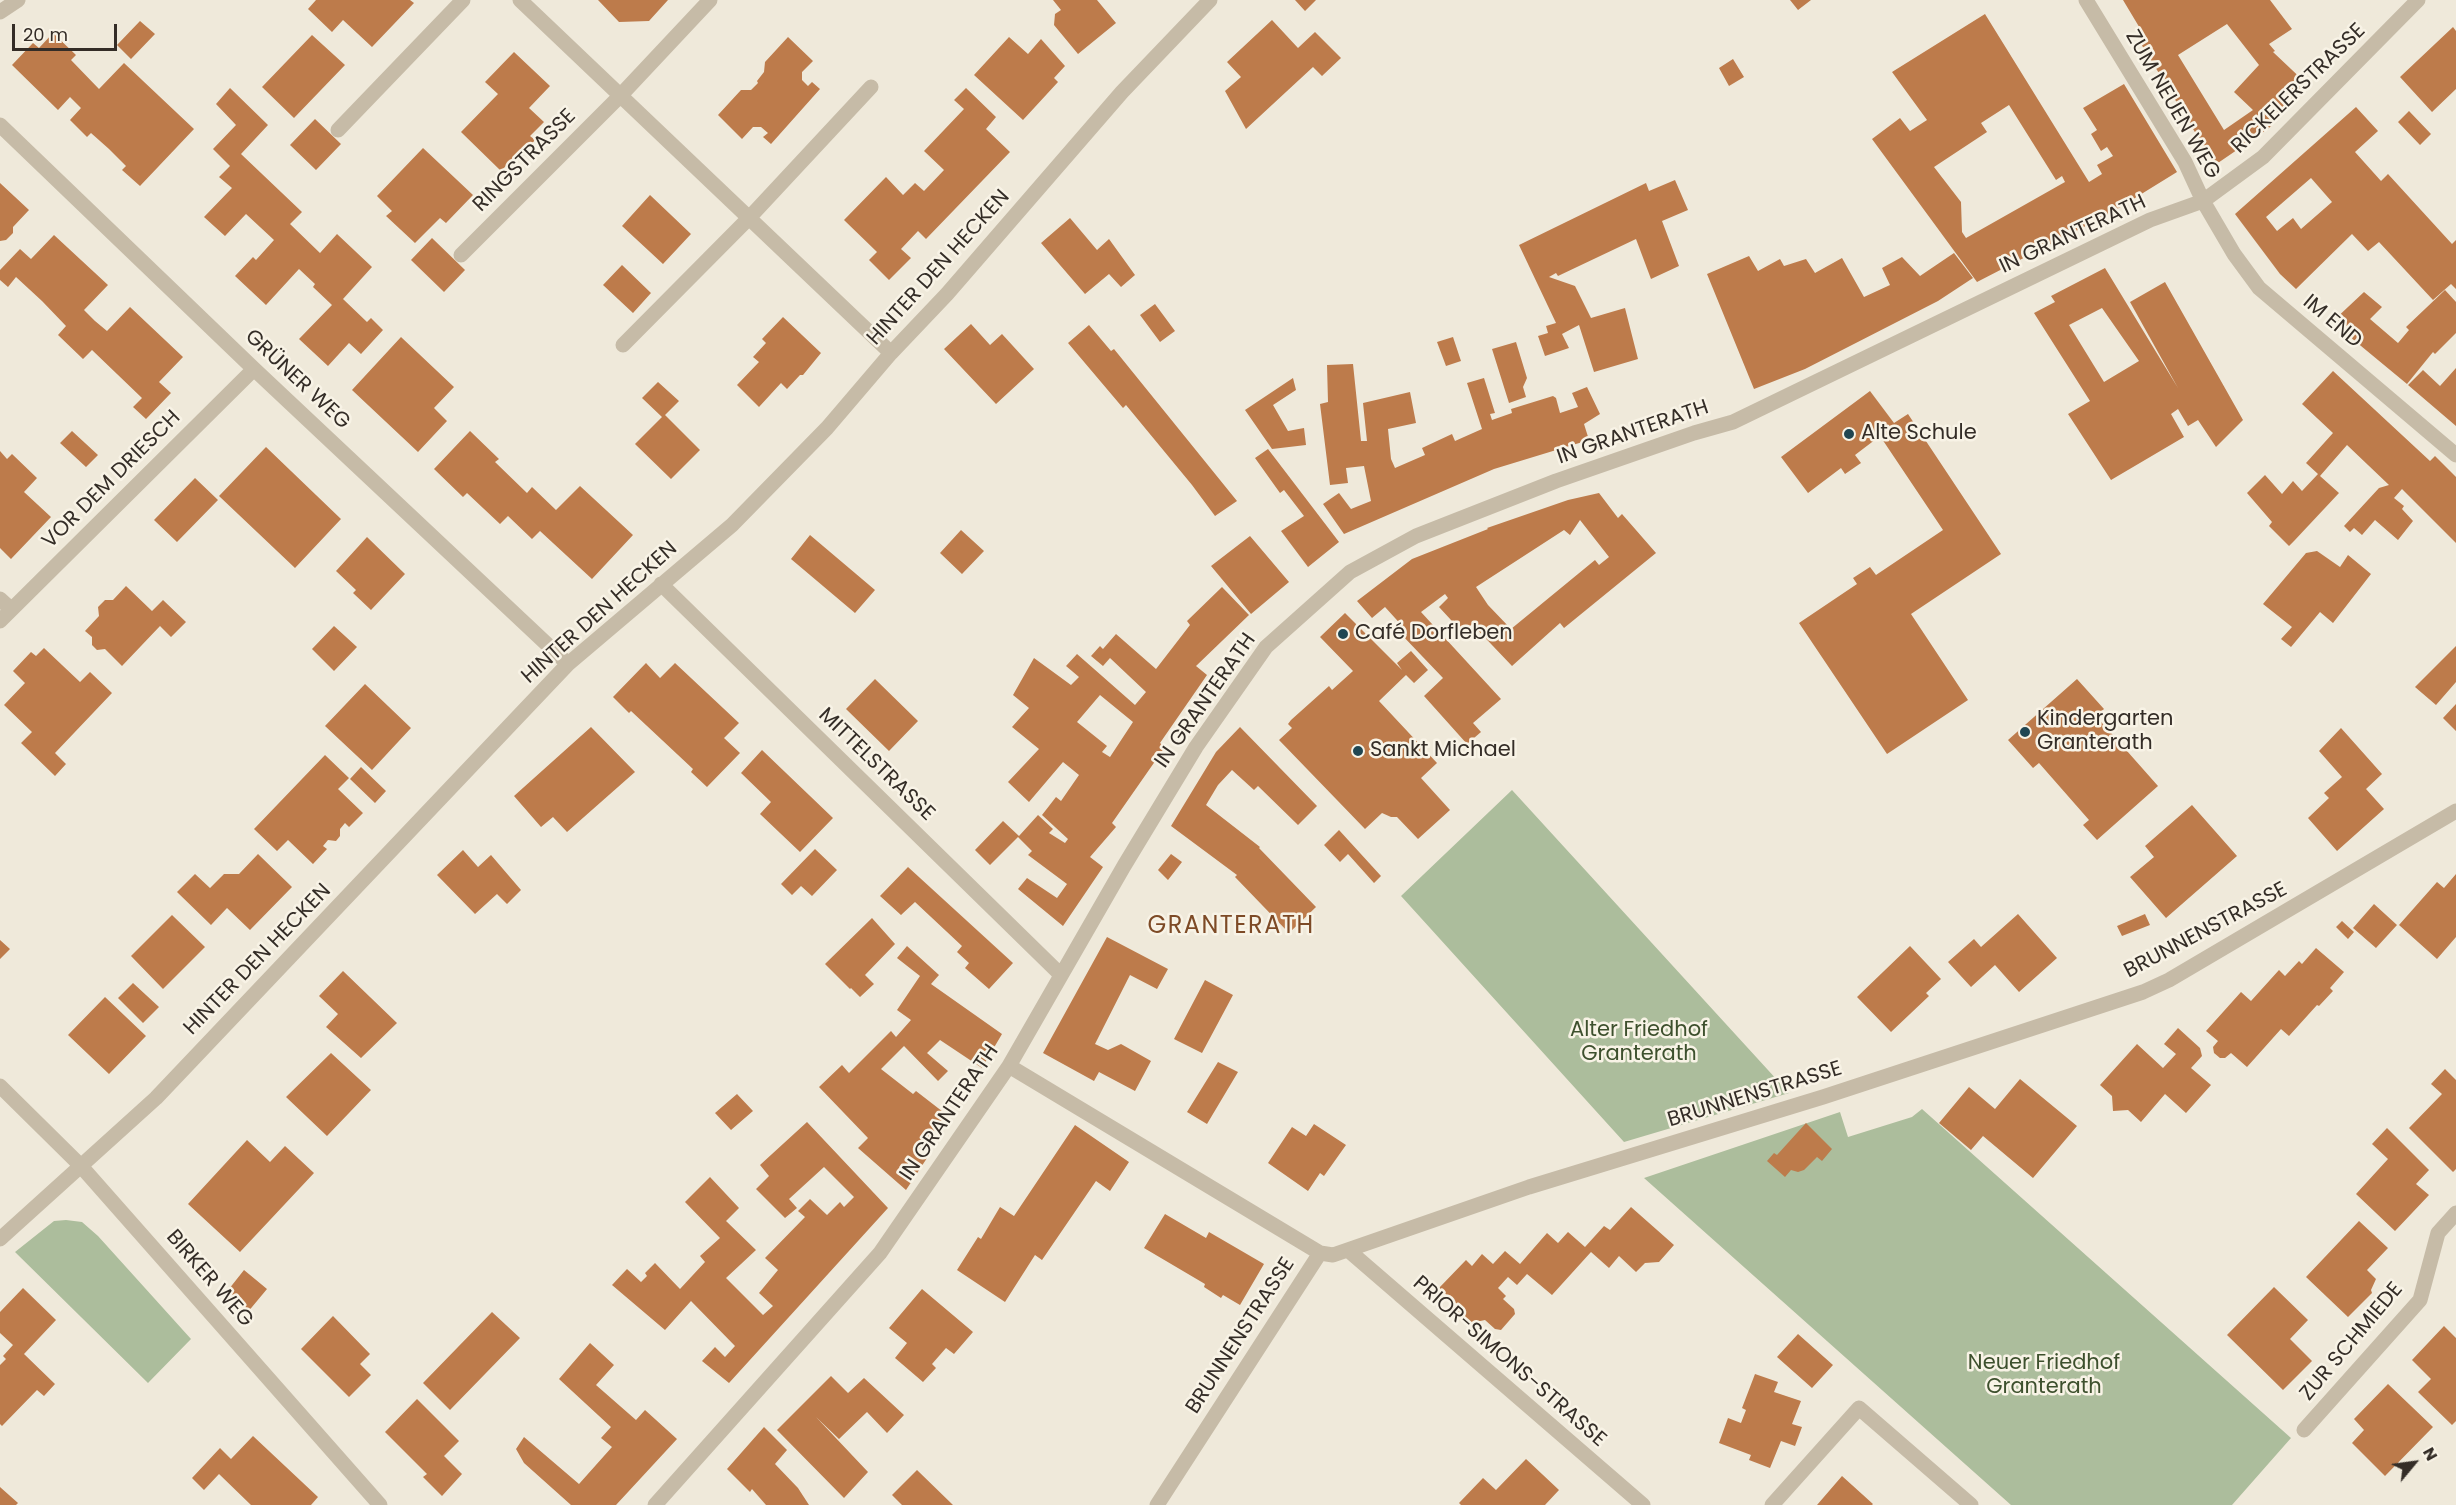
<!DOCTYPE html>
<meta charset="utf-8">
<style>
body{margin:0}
#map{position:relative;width:2456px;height:1505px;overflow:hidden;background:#efe9da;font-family:Poppins,sans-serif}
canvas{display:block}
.north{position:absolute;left:2384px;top:1433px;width:60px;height:60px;-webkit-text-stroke:4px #f8f3e6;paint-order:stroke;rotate:61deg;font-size:16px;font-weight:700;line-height:24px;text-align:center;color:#342d27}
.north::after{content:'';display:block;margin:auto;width:21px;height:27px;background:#342d27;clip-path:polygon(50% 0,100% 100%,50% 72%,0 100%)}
.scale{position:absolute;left:12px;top:24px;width:105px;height:27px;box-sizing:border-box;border:3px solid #342d27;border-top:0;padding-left:8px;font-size:18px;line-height:21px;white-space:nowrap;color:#342d27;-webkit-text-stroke:4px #f8f3e6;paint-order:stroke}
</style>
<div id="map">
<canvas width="2456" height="1505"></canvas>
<div class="north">N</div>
<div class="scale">20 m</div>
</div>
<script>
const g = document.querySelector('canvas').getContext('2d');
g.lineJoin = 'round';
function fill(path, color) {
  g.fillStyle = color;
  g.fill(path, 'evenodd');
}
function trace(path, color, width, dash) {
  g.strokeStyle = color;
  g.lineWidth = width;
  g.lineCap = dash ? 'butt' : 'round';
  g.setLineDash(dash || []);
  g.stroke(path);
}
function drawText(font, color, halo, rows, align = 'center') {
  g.font = font + ' Poppins,sans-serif';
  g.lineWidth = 5;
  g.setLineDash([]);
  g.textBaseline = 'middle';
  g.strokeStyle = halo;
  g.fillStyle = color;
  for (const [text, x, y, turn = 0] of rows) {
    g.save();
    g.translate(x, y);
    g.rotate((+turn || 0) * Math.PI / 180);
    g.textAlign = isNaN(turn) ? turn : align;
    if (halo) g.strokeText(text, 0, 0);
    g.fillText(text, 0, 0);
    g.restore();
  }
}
fill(new Path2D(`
 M1512 790 1789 1093 1624 1142 1401 896Z
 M1922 1109 2291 1438 2232 1505H2011L1644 1178 1840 1112 1848 1137 1912 1117Z
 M66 1220 82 1222 98 1236 191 1339 148 1383 15 1252 54 1221Z`), '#acbd9c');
fill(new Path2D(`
 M316 0H410L414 3 372 47 343 20 332 32 308 9Z
 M598 0H668L649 21 619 22Z
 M1053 0H1097L1116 23 1078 54 1054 25 1055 14 1061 10Z
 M1295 0H1316L1305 11Z
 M1790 0H1811L1798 10Z
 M2123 0H2270L2292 29 2269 44 2275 51 2273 52 2309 86 2269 128 2215 165 2135 34 2141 30ZM2227 24 2259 65 2234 92 2253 110 2224 130 2178 55Z
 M1985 14 2089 182 2102 174 2097 165 2113 156 2107 147 2101 151 2091 134 2097 130 2083 108 2124 84 2177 172 2109 214 1977 282 1872 139 1900 118 1910 131 1927 120 1892 72ZM2009 105 2056 180 2062 176 2065 182 1966 238 1962 232 1961 202 1934 167 1987 132 1981 123Z
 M1272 20 1298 48 1315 32 1341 58 1322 76 1313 67 1246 129 1225 91 1241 77 1227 62Z
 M140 21 155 34 131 59 117 45Z
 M2453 27 2456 31V89L2432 112 2400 77Z
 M53 33 76 55 71 60 99 89 124 63 194 129 140 186 122 170 126 166 109 149 91 133 87 137 70 120 81 108 70 97 58 110 12 65 33 43 39 48Z
 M312 35 345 65 294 118 262 87Z
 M788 37 813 61 802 72V80L808 86 812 82 820 89 771 144 763 137 768 133 761 127H753L742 139 718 115 741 90H751L758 83 757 81 764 72 765 62Z
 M1009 37 1028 54 1041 39 1065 66 1054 78 1058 82 1023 120 974 75Z
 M514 52 550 86 529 108 544 122 530 136 535 140 526 150 523 148 501 171 461 132 498 94 485 82Z
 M1733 59 1744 77 1729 86 1719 68Z
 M230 88 268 125 241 154 302 212 290 224 320 253 337 234 372 267 343 299 367 322 371 318 383 330 361 354 349 343 328 366 299 339 332 305 313 287 315 284 299 269 266 305 235 276 253 257 256 260 274 240 246 214 225 236 204 217 232 188 219 177 230 166 213 149 236 125 216 104Z
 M966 88 996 117 986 129 1010 152 926 239 918 231 901 249 911 258 889 280 869 260 877 252 844 220 886 177 903 195 915 183 924 191 944 170 924 151 964 109 954 100Z
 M2356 107 2378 131 2355 152 2381 181 2388 174 2452 244 2456 240V289L2451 284 2433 300 2379 242 2368 251 2352 234 2296 289 2280 274 2235 214ZM2311 178 2332 202 2301 229 2293 218 2277 231 2266 217Z
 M2409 111 2431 134 2420 145 2398 122Z
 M315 119 341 144 316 170 290 145Z
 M423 148 473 195 446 223 440 218 415 243 386 216 392 211 377 196Z
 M1675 180 1688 210 1662 221 1679 266 1651 279 1636 239 1558 276 1556 273 1549 277 1575 286 1591 318 1625 308 1638 359 1594 372 1579 325 1562 334 1569 348 1545 356 1538 336 1548 333 1546 326 1556 323 1519 245 1646 183 1649 191Z
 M0 183 29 210 13 227V233L6 240 0 241Z
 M650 195 691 234 663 264 622 226Z
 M1070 218 1097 250 1109 239 1135 275 1121 287 1109 274 1085 294 1041 243Z
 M54 235 108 285 84 310 95 321 107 331 130 307 183 357 159 382 171 393 146 419 133 407 142 398 92 350 83 359 58 335 66 326 42 301 16 277 8 287 0 280V270L20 249 31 259Z
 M432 238 465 270 444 292 411 260Z
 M1954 253 1973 278 1938 301 1805 369 1754 389 1707 274 1749 256 1758 271 1780 259 1784 266 1806 259 1815 273 1842 258 1864 297 1890 285 1882 268 1902 257 1920 276Z
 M622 265 651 293 633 313 603 285Z
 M2105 268 2178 388 2130 302 2165 282 2243 420 2216 447 2198 420 2188 426 2178 409 2171 414 2184 437 2111 480 2068 414 2090 401 2034 313 2055 302 2051 296ZM2102 308 2139 361 2104 382 2069 325Z
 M2445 290 2456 302V333L2435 354 2433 352 2407 384 2332 322 2364 292 2382 307 2370 319 2398 343 2409 330 2406 327Z
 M1155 304 1175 331 1160 342 1140 315Z
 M783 317 821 353 803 375H800L787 389 781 383 759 407 737 385 759 362 753 357 766 343 762 339Z
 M971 324 990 345 1002 334 1034 369 996 404 944 349Z
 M1089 325 1111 351 1114 349 1237 501 1215 516 1192 485 1126 405 1123 408 1068 343Z
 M401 337 454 387 434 408 447 421 418 452 352 390Z
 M1453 337 1461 361 1446 366 1437 342Z
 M1516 342 1527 378 1523 387 1526 397 1509 403 1492 349Z
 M1353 364 1361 441H1367L1363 403 1410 392 1416 423 1388 429 1391 459 1395 468 1425 455 1422 448 1452 434 1455 441 1482 429 1467 383 1484 378 1495 413 1490 414 1492 420 1512 413 1511 409 1553 396 1556 398 1560 413 1578 407 1572 393 1587 387 1600 414 1584 424 1589 440 1494 469 1344 534 1323 504 1339 493 1351 509 1371 501 1364 466 1346 468 1348 483 1330 485 1320 404 1328 402 1327 365Z
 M2456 368V426L2408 385 2423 370 2440 386Z
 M2333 371 2430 461 2435 456 2456 477V543L2402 489 2394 498 2404 506 2402 509 2413 521 2398 540 2375 520 2362 535 2354 528 2350 532 2344 526 2379 488 2389 485 2347 445 2320 476 2339 493 2294 541 2289 546 2269 526 2272 522 2247 493 2265 475 2282 494 2293 481 2302 491 2318 474 2306 463 2333 433 2302 404Z
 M1293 378 1296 390 1273 405 1288 431 1304 428 1306 445 1272 449 1245 410Z
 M658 382 679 401 665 415 700 450 671 479 635 444 662 417 642 398Z
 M1870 391 1894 423 1908 414 2001 554 1911 614 1968 700 1887 754 1799 623 1857 584 1853 578 1870 567 1876 575 1943 530 1880 436 1855 455 1861 463 1845 474 1841 468 1808 493 1781 457Z
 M72 431 98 455 86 467 60 443Z
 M470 431 499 459 495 462 527 493 532 487 556 510 580 486 633 535 592 579 540 531 532 539 508 516 500 524 467 493 463 497 434 469Z
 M266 447 341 519 295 568 219 496Z
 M1268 449 1339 542 1308 567 1281 531 1304 516 1284 490 1280 493 1255 458Z
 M0 451 7 459 12 454 37 478 24 492 51 517 11 559 0 548Z
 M195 478 218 500 177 542 154 520Z
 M1599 493 1618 518 1622 514 1656 553 1564 628 1560 623 1512 666 1472 624 1463 633 1439 607 1448 598 1445 594 1421 612 1501 699 1473 723 1481 732 1467 744 1424 696 1443 678 1400 633 1405 629 1385 607 1372 618 1357 601 1412 559 1488 529 1487 528 1568 500ZM1580 520 1609 557 1599 565 1595 560 1511 629 1488 605 1476 587 1564 530 1570 535Z
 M961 530 984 551 962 574 940 553Z
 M810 535 875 590 855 613 791 559Z
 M1250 536 1289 582 1251 614 1211 566Z
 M367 537 405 574 371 610 353 593 356 590 336 571Z
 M2317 551 2340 567 2348 555 2371 574 2333 623 2320 612 2291 647 2281 639 2292 627 2263 604 2306 553Z
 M126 586 152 611 163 600 186 622 171 637 160 626 122 666 105 649 97 650 92 645V637L85 631 99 616 98 607 105 600H113Z
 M1222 587 1249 615 1196 666 1207 675 1160 743 1165 747 1112 823 1116 827 1090 857 1103 867 1063 926 1018 889 1027 878 1057 898 1067 884 1028 855 1032 851 1018 837 990 865 975 850 1003 821 1019 836 1038 815 1053 829 1049 833 1065 843 1068 839 1042 815 1056 797 1061 801 1079 775 1063 762 1029 802 1008 782 1039 749 1012 727 1029 708 1013 695 1034 658 1071 685 1079 677 1066 666 1077 654 1135 705 1146 692 1110 658 1103 666 1091 656 1100 646 1103 649 1116 634 1156 669 1190 625 1187 621ZM1100 695 1133 722 1110 757 1102 752 1107 746 1077 722Z
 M1345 613 1402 670 1397 663 1411 651 1428 670 1414 683 1406 675 1379 701 1437 763 1421 778 1450 810 1418 839 1397 817H1391L1382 813 1365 829 1279 740 1292 728 1288 724 1291 720 1329 686 1332 690 1353 671 1320 637Z
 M334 626 357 647 334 671 312 649Z
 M2456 646V682L2436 705 2415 687Z
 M44 648 80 682 90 672 112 693 55 753 66 764 55 776 21 743 32 732 4 705 25 683 13 671 31 652 36 656Z
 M646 663 660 678 675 663 739 723 724 738 740 753 707 787 691 772 693 769 631 711 629 713 613 697Z
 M875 679 918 721 889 751 846 709Z
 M2077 679 2104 709 2096 716 2158 786 2097 840 2083 825 2089 820 2039 763 2033 768 2008 740Z
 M365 684 411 728 372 770 325 726Z
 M2456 704V731L2443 718Z
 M591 727 635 772 567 832 553 817 541 827 514 796Z
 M1240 727 1317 806 1298 825 1258 786 1254 790 1232 770 1218 785 1206 805 1260 847 1259 848 1316 907 1289 933 1235 877 1237 875 1171 826 1216 752Z
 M2341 728 2382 774 2366 789 2384 809 2337 851 2308 818 2329 798 2324 793 2342 777 2319 751Z
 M762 750 833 818 800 852 760 814 771 802 741 773Z
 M325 755 349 778 338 789 363 813 349 827 345 823 340 829V836L336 841 328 840 323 846 327 849 313 864 288 840 277 851 254 829Z
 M361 767 386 791 375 803 350 779Z
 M2192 805 2237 856 2166 918 2130 877 2154 857 2145 846Z
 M1339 830 1381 876 1374 883 1348 854 1340 862 1324 845Z
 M815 849 837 870 812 896 801 886 792 895 781 884Z
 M463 850 478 867 491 855 521 890 507 904 497 894 475 914 437 875Z
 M258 854 292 887 250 930 227 908 211 925 177 892 195 874 210 888 224 874H239Z
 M1171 854 1182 862 1168 880 1158 870Z
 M908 867 1013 963 989 989 965 968 969 963 957 952 962 946 915 902 901 915 880 896Z
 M2456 874V937L2437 959 2399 925 2437 882 2444 888Z
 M2374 904 2397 925 2376 948 2353 928Z
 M2018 914 2057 958 2019 992 1995 965 1971 987 1948 962 1974 939 1981 947Z
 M2145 914 2150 925 2122 936 2117 926Z
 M172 915 205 947 163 989 131 956Z
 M872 918 895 944 865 975 874 984 860 997 851 988 850 989 825 964Z
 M2342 921 2354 932 2348 939 2336 927Z
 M1107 937 1168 969 1157 989 1130 975 1095 1044 1108 1050 1121 1044 1151 1061 1135 1091 1099 1072 1094 1081 1043 1053Z
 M0 940 10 949 0 959Z
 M907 946 939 975 931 984 1002 1034 982 1068 940 1040 927 1053 948 1071 938 1081 904 1046 881 1069 913 1094 916 1091 947 1115 921 1148 929 1155 906 1190 858 1148 868 1138 819 1087 842 1065 849 1073 891 1031 896 1037 911 1020 897 1010 920 976 897 958Z
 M1910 946 1941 979 1926 993 1929 996 1891 1032 1857 997Z
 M2316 948 2344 972 2330 988 2333 991 2319 1006 2317 1005 2289 1036 2281 1029 2247 1067 2231 1053 2225 1058H2220L2214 1053 2213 1047 2218 1041 2206 1031 2241 992 2251 1001 2279 970 2285 976 2299 961 2302 964Z
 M343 971 397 1023 361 1058 326 1027 338 1014 319 996Z
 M1205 980 1233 995 1202 1053 1174 1039Z
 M133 983 159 1007 143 1023 118 998Z
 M105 997 146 1036 109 1074 68 1035Z
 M2178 1028 2200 1048 2202 1056 2191 1068 2211 1085 2186 1113 2165 1094 2141 1122 2128 1110 2113 1111 2112 1096 2100 1085 2137 1044 2163 1068 2176 1054 2164 1044Z
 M331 1053 371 1090 327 1136 286 1097Z
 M1218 1062 1238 1072 1207 1124 1187 1112Z
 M2445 1069 2456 1080V1169L2453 1172 2409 1128 2442 1094 2431 1084Z
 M2020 1079 2077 1126 2033 1178 1983 1136 1971 1150 1939 1123 1969 1087 1995 1109Z
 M737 1094 753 1111 731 1130 715 1113Z
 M807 1122 888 1208 729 1383 702 1361 715 1347 725 1357 735 1346 691 1301 665 1330 612 1285 627 1269 641 1282 647 1276 645 1273 655 1263 680 1289 705 1262 700 1256 720 1238 685 1202 710 1177 739 1208 726 1221 756 1250 726 1278 763 1315 773 1306 759 1293 778 1270 765 1258 805 1217 798 1211 810 1199 827 1215 840 1202 844 1207 854 1197 824 1167 789 1199 797 1208 785 1218 756 1189 769 1176 760 1165Z
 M1806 1123 1832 1149 1822 1161 1817 1157 1804 1170 1798 1172 1791 1170 1785 1177 1767 1161 1774 1153 1777 1155Z
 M1314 1124 1346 1145 1324 1176 1320 1173 1308 1191 1268 1163 1292 1127 1306 1136Z
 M1075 1125 1129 1162 1110 1191 1096 1181 1042 1260 1035 1255 1005 1302 957 1270 978 1237 981 1239 1000 1207 1014 1216Z
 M2387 1128 2429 1170 2416 1184 2429 1195 2395 1231 2356 1194 2388 1159 2372 1144Z
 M247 1140 270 1162 285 1146 314 1173 240 1252 188 1204Z
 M1631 1207 1674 1245 1659 1262 1645 1263 1636 1272 1619 1256 1609 1268 1591 1252 1552 1295 1527 1274 1517 1285 1508 1277 1498 1288 1506 1296 1503 1299 1514 1309 1515 1314 1501 1330 1495 1329 1485 1320 1466 1324 1458 1316V1305L1439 1288 1466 1260 1472 1266 1482 1254 1493 1264 1505 1251 1520 1264 1547 1233 1558 1243 1568 1232 1585 1247 1604 1226 1610 1230Z
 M1165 1214 1206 1238 1209 1232 1264 1264 1240 1305 1223 1295 1221 1298 1204 1287 1205 1284 1144 1248Z
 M2359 1221 2388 1248 2367 1270 2376 1279 2371 1290 2372 1293 2348 1317 2306 1277Z
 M244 1270 267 1289 247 1313 225 1294Z
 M2274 1287 2308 1320 2290 1339 2312 1361 2283 1390 2227 1335Z
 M23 1288 56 1320 24 1354 55 1384 44 1396 37 1390 2 1426 0 1424V1365L6 1359 3 1356 13 1345 0 1333V1312Z
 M922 1289 973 1332 954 1354 946 1348 932 1364 936 1368 923 1382 895 1358 907 1343 889 1328Z
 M492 1312 520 1338 450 1410 423 1383Z
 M333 1316 370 1354 360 1364 371 1375 349 1397 301 1349Z
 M2444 1326 2456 1338V1421L2452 1425 2418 1392 2431 1379 2412 1360Z
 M1798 1334 1833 1365 1812 1388 1777 1357Z
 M590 1343 614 1365 596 1385 636 1420 645 1410 677 1439 616 1505H571L524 1463 516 1449 524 1437 579 1484 612 1447 601 1438 611 1427 559 1379Z
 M1755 1374 1778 1382 1774 1392 1801 1401 1792 1424 1802 1427 1795 1446 1781 1441 1770 1468 1749 1460 1751 1455 1719 1443 1728 1418 1741 1423 1746 1410 1742 1408Z
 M831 1376 848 1393 864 1378 904 1415 887 1433 867 1412 839 1439 816 1417 868 1472 844 1498 777 1430Z
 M2388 1384 2433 1427 2385 1476 2352 1443 2364 1430 2354 1419Z
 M417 1399 459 1441 444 1456 462 1474 442 1496 423 1477 427 1474 385 1432Z
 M764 1427 787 1450 775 1464 798 1488 809 1505H766L752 1489 750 1492 727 1469Z
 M253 1436 318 1497 311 1505H251L219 1474 204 1490 192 1478 220 1448 231 1459Z
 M1526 1459 1559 1490 1545 1505H1461L1459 1503 1483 1478 1496 1490Z
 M917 1470 953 1505H902L892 1495Z
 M1842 1476 1873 1504 1872 1505H1817Z
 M0 1487 18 1503 16 1505H0Z`), '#bd7b4b');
trace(new Path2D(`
 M520 0 891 353
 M2086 0 2185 162 2203 201 2234 254 2259 288 2456 455
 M0 12 18 0
 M0 125 254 369 568 664
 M338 130 463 0
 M461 255 620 96 710 0
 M623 345 749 218 871 87
 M661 584 1061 975
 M0 599 11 609
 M0 621 254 369
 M1009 1066 1320 1253
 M0 1086 80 1165 380 1505
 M0 1239 156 1098 568 664 732 525 827 428 891 353 947 294 1122 92 1210 0
 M1348 1250 1643 1505
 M2304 1430 2420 1300 2438 1233 2456 1213
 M655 1505 880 1253 1009 1066 1124 866 1196 747 1266 647 1350 572 1416 536 1556 481 1694 433 1733 422 2150 220 2203 201 2263 157 2418 0
 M1157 1505 1320 1253 1333 1255 1529 1187 1823 1097 2143 992 2169 980 2456 811
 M1772 1505 1859 1408 1971 1505`), '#c6bba7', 15);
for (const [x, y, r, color] of [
 [1849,434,6,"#204652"],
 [1343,634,6,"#204652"],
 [2025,732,6,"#204652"],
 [1358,751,6,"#204652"]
]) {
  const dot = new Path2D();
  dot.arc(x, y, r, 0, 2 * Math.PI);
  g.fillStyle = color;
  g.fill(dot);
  trace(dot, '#f8f3e6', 2);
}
drawText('21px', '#342d27', '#f8f3e6', [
 ["RICKELERSTRASSE",2299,89,-44],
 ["ZUM NEUEN WEG",2172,105,60],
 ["RINGSTRASSE",525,161,-45],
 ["IN GRANTERATH",2073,235,-25],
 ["HINTER DEN HECKEN",939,268,-48],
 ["IM END",2332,322,40],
 ["GRÜNER WEG",297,380,43],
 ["IN GRANTERATH",1633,433,-19],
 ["VOR DEM DRIESCH",112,480,-45],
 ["HINTER DEN HECKEN",600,613,-42],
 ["IN GRANTERATH",1206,701,-55],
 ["MITTELSTRASSE",876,765,44],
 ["BRUNNENSTRASSE",2206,931,-28],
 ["HINTER DEN HECKEN",258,960,-46],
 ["BRUNNENSTRASSE",1755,1095,-17],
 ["IN GRANTERATH",950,1113,-56],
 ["BIRKER WEG",209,1279,49],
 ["BRUNNENSTRASSE",1241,1336,-57],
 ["ZUR SCHMIEDE",2352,1342,-50],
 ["PRIOR-SIMONS-STRASSE",1509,1362,41]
]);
drawText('21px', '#342d27', '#f8f3e6', [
 ["Alte Schule",1861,434],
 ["Café Dorfleben",1355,634],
 ["Kindergarten",2037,720],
 ["Granterath",2037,744],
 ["Sankt Michael",1370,751]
], 'left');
drawText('21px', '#3d502d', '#f8f3e6', [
 ["Alter Friedhof",1639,1031],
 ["Granterath",1639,1055],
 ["Neuer Friedhof",2044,1364],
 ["Granterath",2044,1388]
]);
g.letterSpacing = '1.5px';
drawText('24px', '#7d4a26', '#f8f3e6', [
 ["GRANTERATH",1231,927]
]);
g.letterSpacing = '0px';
</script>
